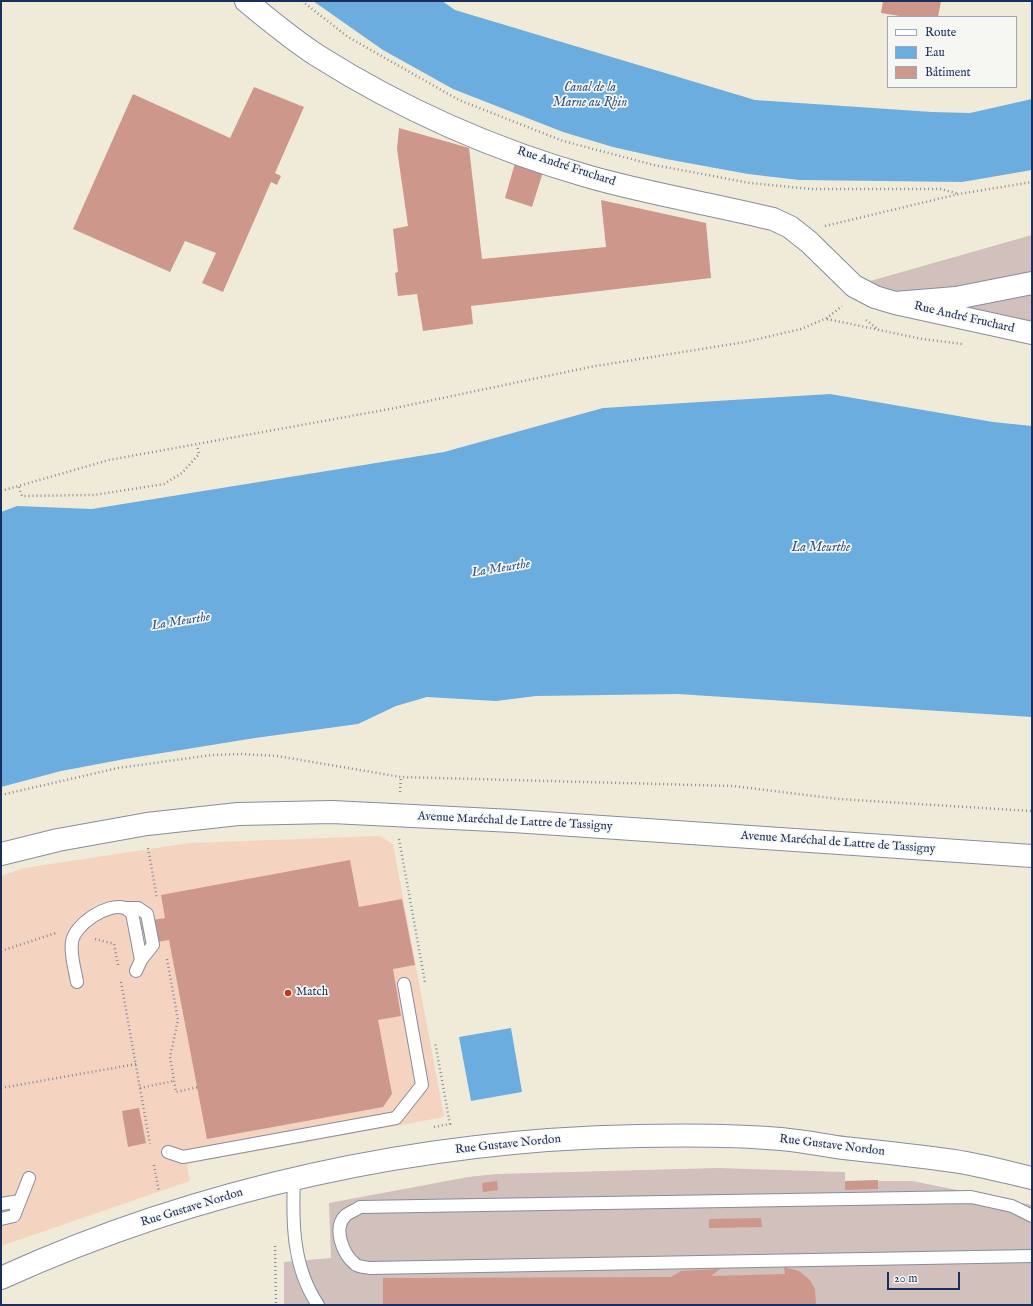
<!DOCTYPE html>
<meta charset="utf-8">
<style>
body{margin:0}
#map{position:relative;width:1033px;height:1306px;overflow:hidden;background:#f0ebd8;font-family:"IM FELL English",serif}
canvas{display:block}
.frame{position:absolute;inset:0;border:2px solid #1b2f5e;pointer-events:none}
.legend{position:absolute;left:887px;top:16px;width:130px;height:72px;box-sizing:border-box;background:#f6f6f2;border:1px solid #9ea6b7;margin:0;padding:5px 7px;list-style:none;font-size:12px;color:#1b2f5e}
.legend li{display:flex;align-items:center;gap:8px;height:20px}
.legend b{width:20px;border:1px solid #9ea6b7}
.scale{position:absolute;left:887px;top:1272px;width:73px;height:18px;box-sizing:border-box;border:2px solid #1b2f5e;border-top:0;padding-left:5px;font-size:12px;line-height:14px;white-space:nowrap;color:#1b2f5e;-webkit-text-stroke:3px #f6f6f2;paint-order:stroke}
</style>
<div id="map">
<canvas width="1033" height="1306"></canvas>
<div class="frame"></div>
<ul class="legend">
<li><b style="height:5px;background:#fff"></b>Route</li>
<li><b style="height:11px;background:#6baddf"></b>Eau</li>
<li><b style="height:11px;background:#ce978b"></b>Bâtiment</li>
</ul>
<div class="scale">20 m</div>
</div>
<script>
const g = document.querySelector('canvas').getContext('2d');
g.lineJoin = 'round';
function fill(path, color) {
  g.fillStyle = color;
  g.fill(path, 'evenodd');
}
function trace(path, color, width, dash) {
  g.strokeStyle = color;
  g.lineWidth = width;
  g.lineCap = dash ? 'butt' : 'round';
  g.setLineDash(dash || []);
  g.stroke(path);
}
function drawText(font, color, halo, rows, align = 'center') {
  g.font = font + ' "IM FELL English",serif';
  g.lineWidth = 3.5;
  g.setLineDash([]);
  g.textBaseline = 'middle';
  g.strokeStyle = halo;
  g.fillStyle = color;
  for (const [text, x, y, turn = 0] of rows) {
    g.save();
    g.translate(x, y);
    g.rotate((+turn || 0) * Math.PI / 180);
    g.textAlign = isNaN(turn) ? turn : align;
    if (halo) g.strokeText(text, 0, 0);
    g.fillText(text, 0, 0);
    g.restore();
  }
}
fill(new Path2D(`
 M380 836 393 844 444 1116 439 1118 187 1164 190 1181 1 1246V876L24 868 189 843Z`), '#f5d3c1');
fill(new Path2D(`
 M1032 235V341L892 314 870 281Z
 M718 1168 845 1172V1181H912L1032 1205V1305H284V1262L331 1258 329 1203 468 1177 497 1174Z`), '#d1c0bc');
fill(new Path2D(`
 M313 1H442L455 10 755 100 932 112 970 113 1032 99V170L962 182 799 180 748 174 666 159 613 147 563 132 453 89 383 50Z
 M830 394 993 422 1032 426V717L678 694 536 696 496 701 427 697 396 706 358 724 255 738 125 759 61 771 1 787V512L17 506 92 509 444 452 603 408Z
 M511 1028 522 1092 471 1101 459 1037Z`), '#6baddf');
fill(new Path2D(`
 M883 1H941L938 17H906L881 13Z
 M254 87 304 107 275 173 281 176 277 185 271 182 223 292 202 283 216 253 185 241 170 272 73 229 133 94 230 138Z
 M399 128 469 148 482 259 606 247 601 200 706 223 711 278 471 306 473 324 423 331 417 294 398 296 395 273 398 272 393 229 408 226 397 149Z
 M515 163 543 172 532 207 505 198Z
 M350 860 359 907 402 899 415 965 393 969 401 1016 378 1020 392 1094 383 1107 207 1139 169 940 146 944 141 922 165 918 161 895Z
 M139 1108 146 1143 128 1147 122 1111Z
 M878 1180V1189L845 1190V1181Z
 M497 1181 498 1190 483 1192 482 1183Z
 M761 1218 762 1227 709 1228V1219Z
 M784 1267 799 1271 810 1280 815 1289 816 1305H383V1278L671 1277 681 1271 720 1269 711 1276 785 1274Z`), '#ce978b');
const lane = new Path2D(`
 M124 908H138L147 914 153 945 141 960
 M77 982C75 969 70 955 72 942 74 925 107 902 125 908 127 909 130 912 132 913L141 960 136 971
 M168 1152 183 1157 396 1118 422 1085 404 984
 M294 1180C292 1224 293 1268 318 1305
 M1 1204 20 1201
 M1032 1216 1012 1206 971 1197 360 1207C356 1210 350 1212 346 1215 332 1228 343 1254 355 1264 358 1267 365 1267 370 1268L1032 1256
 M1 1219 14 1216 29 1178`);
const street = new Path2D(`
 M246 1C269 20 293 40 318 56 402 109 495 150 590 177 650 194 712 204 773 219L790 227 809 242 854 286 875 297 895 303
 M1032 283 956 298 895 303 1032 333
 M1 1278C199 1188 420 1140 638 1136 685 1135 734 1135 781 1139 802 1141 823 1145 844 1148 881 1152 918 1156 954 1161 980 1165 1006 1172 1032 1178`);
const secondary = new Path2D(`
 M1 854 58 840 147 824 238 814 332 812 513 821 1032 856`);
trace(lane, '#868d9b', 14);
trace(street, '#868d9b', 24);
trace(secondary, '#868d9b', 24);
trace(new Path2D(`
 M302 1 348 37 459 100 563 141 654 165 750 183 811 189H941L959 194
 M825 226 959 194 1032 182
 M827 319 922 339 962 344
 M866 320 879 330
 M19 487 22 496 94 495 164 484 182 473 199 454 197 445
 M1 491 109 460 395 408 590 367 745 342 801 329 827 318 842 306
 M400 792 401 777
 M1 795 118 768 212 755 242 754 277 756 401 777 733 786 839 799 1032 811
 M399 839 425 982
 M148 848 157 899
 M95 939 114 944 118 965
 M1 951 56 933
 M167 959 178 1020 170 1057 176 1092 198 1087
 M121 982 150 1144
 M1 1088 136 1064
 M140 1088 174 1081
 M434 1127 450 1124 435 1042
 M154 1165 159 1192
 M275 1246 276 1305`), '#868d9b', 2.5, [1, 3]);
trace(lane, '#fff', 12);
trace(street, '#fff', 22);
trace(secondary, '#fff', 22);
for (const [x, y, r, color] of [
 [288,993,4,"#c8321e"]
]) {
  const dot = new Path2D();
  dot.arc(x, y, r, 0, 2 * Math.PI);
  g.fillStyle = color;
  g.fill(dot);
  trace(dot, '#f6f6f2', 1.5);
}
drawText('12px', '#1b2f5e', '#f6f6f2', [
 ["Rue André Fruchard",566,167,18],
 ["Rue André Fruchard",964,318,13],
 ["Avenue Maréchal de Lattre de Tassigny",515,822,3],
 ["Avenue Maréchal de Lattre de Tassigny",838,843,4],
 ["Rue Gustave Nordon",508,1145,-6],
 ["Rue Gustave Nordon",832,1146,7],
 ["Rue Gustave Nordon",192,1208,-17]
]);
drawText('12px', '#1b2f5e', '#f6f6f2', [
 ["Match",296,993]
], 'left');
drawText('italic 13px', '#335585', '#f6f6f2', [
 ["Canal de la",590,88],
 ["Marne au Rhin",590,103],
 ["La Meurthe",821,548],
 ["La Meurthe",501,569,-9],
 ["La Meurthe",181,622,-9]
]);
</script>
